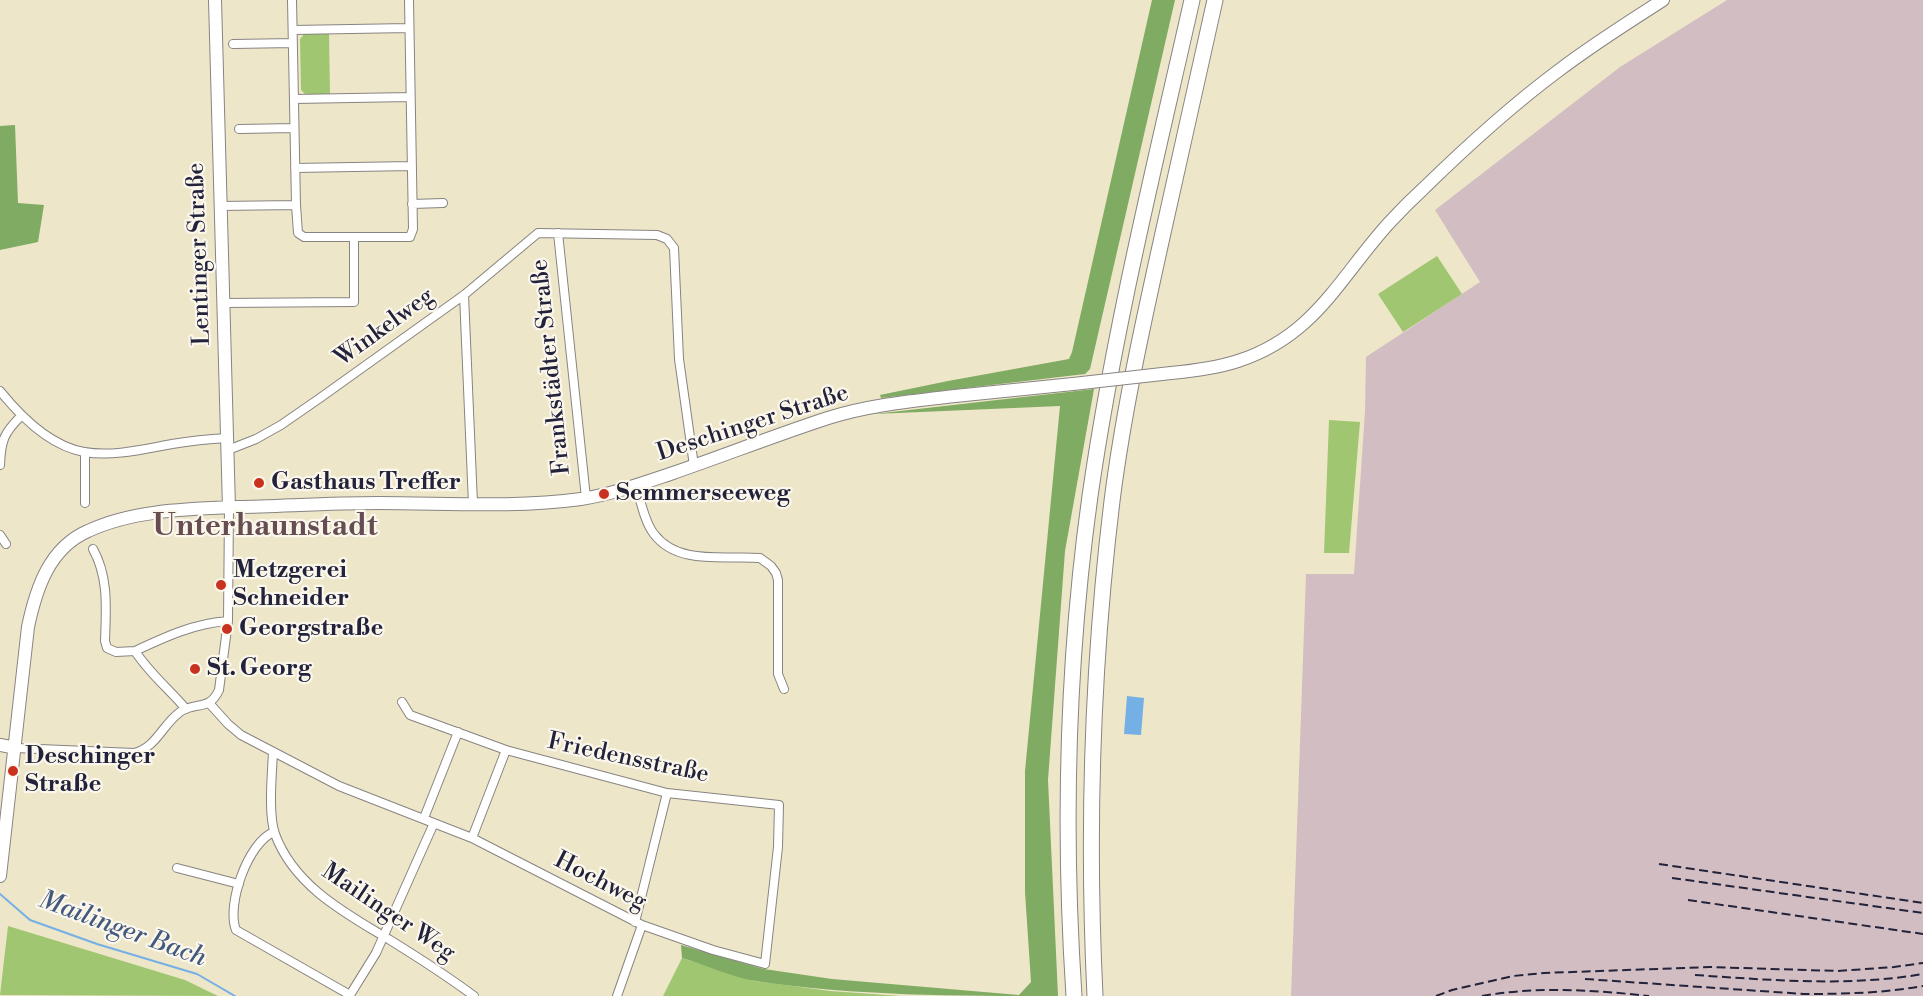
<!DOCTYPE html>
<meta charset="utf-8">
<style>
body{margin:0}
canvas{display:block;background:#ede6c8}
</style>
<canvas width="1923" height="996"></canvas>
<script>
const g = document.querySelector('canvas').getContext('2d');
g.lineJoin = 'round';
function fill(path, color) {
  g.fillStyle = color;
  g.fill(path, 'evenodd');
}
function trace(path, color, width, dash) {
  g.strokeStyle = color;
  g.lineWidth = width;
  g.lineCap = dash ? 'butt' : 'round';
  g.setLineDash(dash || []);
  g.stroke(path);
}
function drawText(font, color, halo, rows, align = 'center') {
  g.font = font + ' "Libre Bodoni",serif';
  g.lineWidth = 4.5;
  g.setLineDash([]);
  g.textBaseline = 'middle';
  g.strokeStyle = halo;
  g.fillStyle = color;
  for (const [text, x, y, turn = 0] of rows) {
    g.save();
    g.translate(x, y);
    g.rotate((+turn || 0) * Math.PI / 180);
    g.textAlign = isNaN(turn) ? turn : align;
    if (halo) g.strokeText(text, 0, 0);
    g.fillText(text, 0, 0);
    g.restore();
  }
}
fill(new Path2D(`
 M1727 0H1923V996H1291L1306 574H1354L1365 411 1366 357 1480 282 1435 210 1620 67Z`), '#d2bec2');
fill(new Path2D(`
 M304 34H329L330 94H305L301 90 300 39Z
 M1437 256 1462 294 1403 332 1378 294Z
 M1329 420 1360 422 1349 553H1324Z
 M8 926 185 980 218 996 0 995Z
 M682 958 755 981 830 991 901 996H663Z`), '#a0c671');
fill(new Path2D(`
 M1152 0H1175L1090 369 1085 374 881 398 880 395 948 381 1069 359 1072 352Z
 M15 125 18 203 44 205 38 242 0 250V126Z
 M1094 389 1065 551 1048 780 1058 996C957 996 855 996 756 981 731 977 706 965 682 958L681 945 764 969 832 979 1019 995 1031 982 1025 892V771L1060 406 874 414Z`), '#80ab63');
fill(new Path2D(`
 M1127 696 1144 698 1141 735 1124 734Z`), '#74afe5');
trace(new Path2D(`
 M0 894 30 920 97 944 197 974 235 996`), '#74afe5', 2);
const street = new Path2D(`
 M292 0 296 205
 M293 30 409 28
 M233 44 293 43
 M294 99 410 97
 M239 129 294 128
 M295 168 412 166
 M412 204 443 203
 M219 206 296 205 298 233 304 237H410L413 229 409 0
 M558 233 586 498
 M464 295 473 504
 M222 303 354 302V237
 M0 391C21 417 50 446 84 452 113 457 144 449 172 444 190 441 209 439 227 438
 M228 450 256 439 281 425 320 398 464 295 538 233 657 235 667 239 674 248 679 359 694 466
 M0 465C1 440 4 433 21 416
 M636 486C641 501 644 521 654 534 678 566 726 555 760 558L771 566 776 573 778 580V674L784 689
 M85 503V452
 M0 535 6 544
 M93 549C109 578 106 609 105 641L107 648 116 652 135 651C149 673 169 689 186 709
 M135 651C165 637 195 623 228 621
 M209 703 228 724 241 735 339 786 472 838 642 925 713 950 765 964 778 847 779 805 667 793 506 750 410 715 402 702
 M16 748 134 753C157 747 162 725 180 712 195 701 209 712 219 690L228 621 229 508
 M273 752C272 774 268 814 275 834 294 886 345 913 390 940 419 958 447 976 474 996
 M424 818 458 732
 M274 832C248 842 226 905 236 930L350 995 376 953 434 823
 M472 838 506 750
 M177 868 239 884
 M635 922 667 793
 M617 996 642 925`);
const secondary = new Path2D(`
 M215 0 229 508
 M1171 373C1193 371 1216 368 1238 361 1315 336 1339 278 1389 223 1400 211 1412 199 1424 188 1466 147 1511 106 1558 71 1592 45 1627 23 1663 0
 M0 745 16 748
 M0 876 28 627C36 589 49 548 88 531 133 510 188 509 237 507 284 506 331 503 378 503 446 503 514 508 581 499 613 494 643 483 673 473 725 455 776 435 828 418 869 405 912 401 955 396 995 392 1034 388 1073 384`);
const highway = new Path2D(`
 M1074 996C1063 830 1067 661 1090 496 1114 329 1155 164 1192 0
 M1095 996C1087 830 1092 665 1112 501 1123 414 1142 328 1161 242 1179 161 1197 81 1215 0`);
trace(street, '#888482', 10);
trace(secondary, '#888482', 14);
trace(highway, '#888482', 17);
trace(street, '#fff', 8);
trace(secondary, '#fff', 12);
trace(highway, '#fff', 15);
trace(new Path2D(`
 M1659 864 1923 903
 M1672 878 1923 913
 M1688 900 1923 934
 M1695 975C1771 980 1847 987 1923 974
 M1585 979 1804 994C1844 994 1884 993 1923 986
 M1436 996 1452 990 1513 976 1544 973 1710 967 1838 971 1894 967 1923 963
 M1482 996C1538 986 1593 990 1649 996`), '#22223b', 2, [9, 4.5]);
const secondaryBridge = new Path2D(`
 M1073 384 1171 373`);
trace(secondaryBridge, '#888482', 14, []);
trace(secondaryBridge, '#fff', 12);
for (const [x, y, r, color] of [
 [259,483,6,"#c8321e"],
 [604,494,6,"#c8321e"],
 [221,585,6,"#c8321e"],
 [227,629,6,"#c8321e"],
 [195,669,6,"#c8321e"],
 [13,771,6,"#c8321e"]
]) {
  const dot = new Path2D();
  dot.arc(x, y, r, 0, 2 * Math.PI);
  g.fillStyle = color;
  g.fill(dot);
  trace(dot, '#fbf7ec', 2);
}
drawText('24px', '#22223b', '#fbf7ec', [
 ["Lentinger Straße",200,254,-92],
 ["Winkelweg",385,328,-36],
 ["Frankstädter Straße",552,367,-96],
 ["Deschinger Straße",753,424,-18],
 ["Friedensstraße",628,759,12],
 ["Hochweg",600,882,27],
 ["Mailinger Weg",388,913,34]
]);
drawText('bold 24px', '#22223b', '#fbf7ec', [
 ["Gasthaus Treffer",271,483],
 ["Semmerseeweg",616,494],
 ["Metzgerei",233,571],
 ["Schneider",233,599],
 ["Georgstraße",239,629],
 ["St. Georg",207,669],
 ["Deschinger",25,757],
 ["Straße",25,785]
], 'left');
drawText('italic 26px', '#435a7f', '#fbf7ec', [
 ["Mailinger Bach",122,930,20]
]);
drawText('bold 30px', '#664d51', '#fbf7ec', [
 ["Unterhaunstadt",265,528]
]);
</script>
